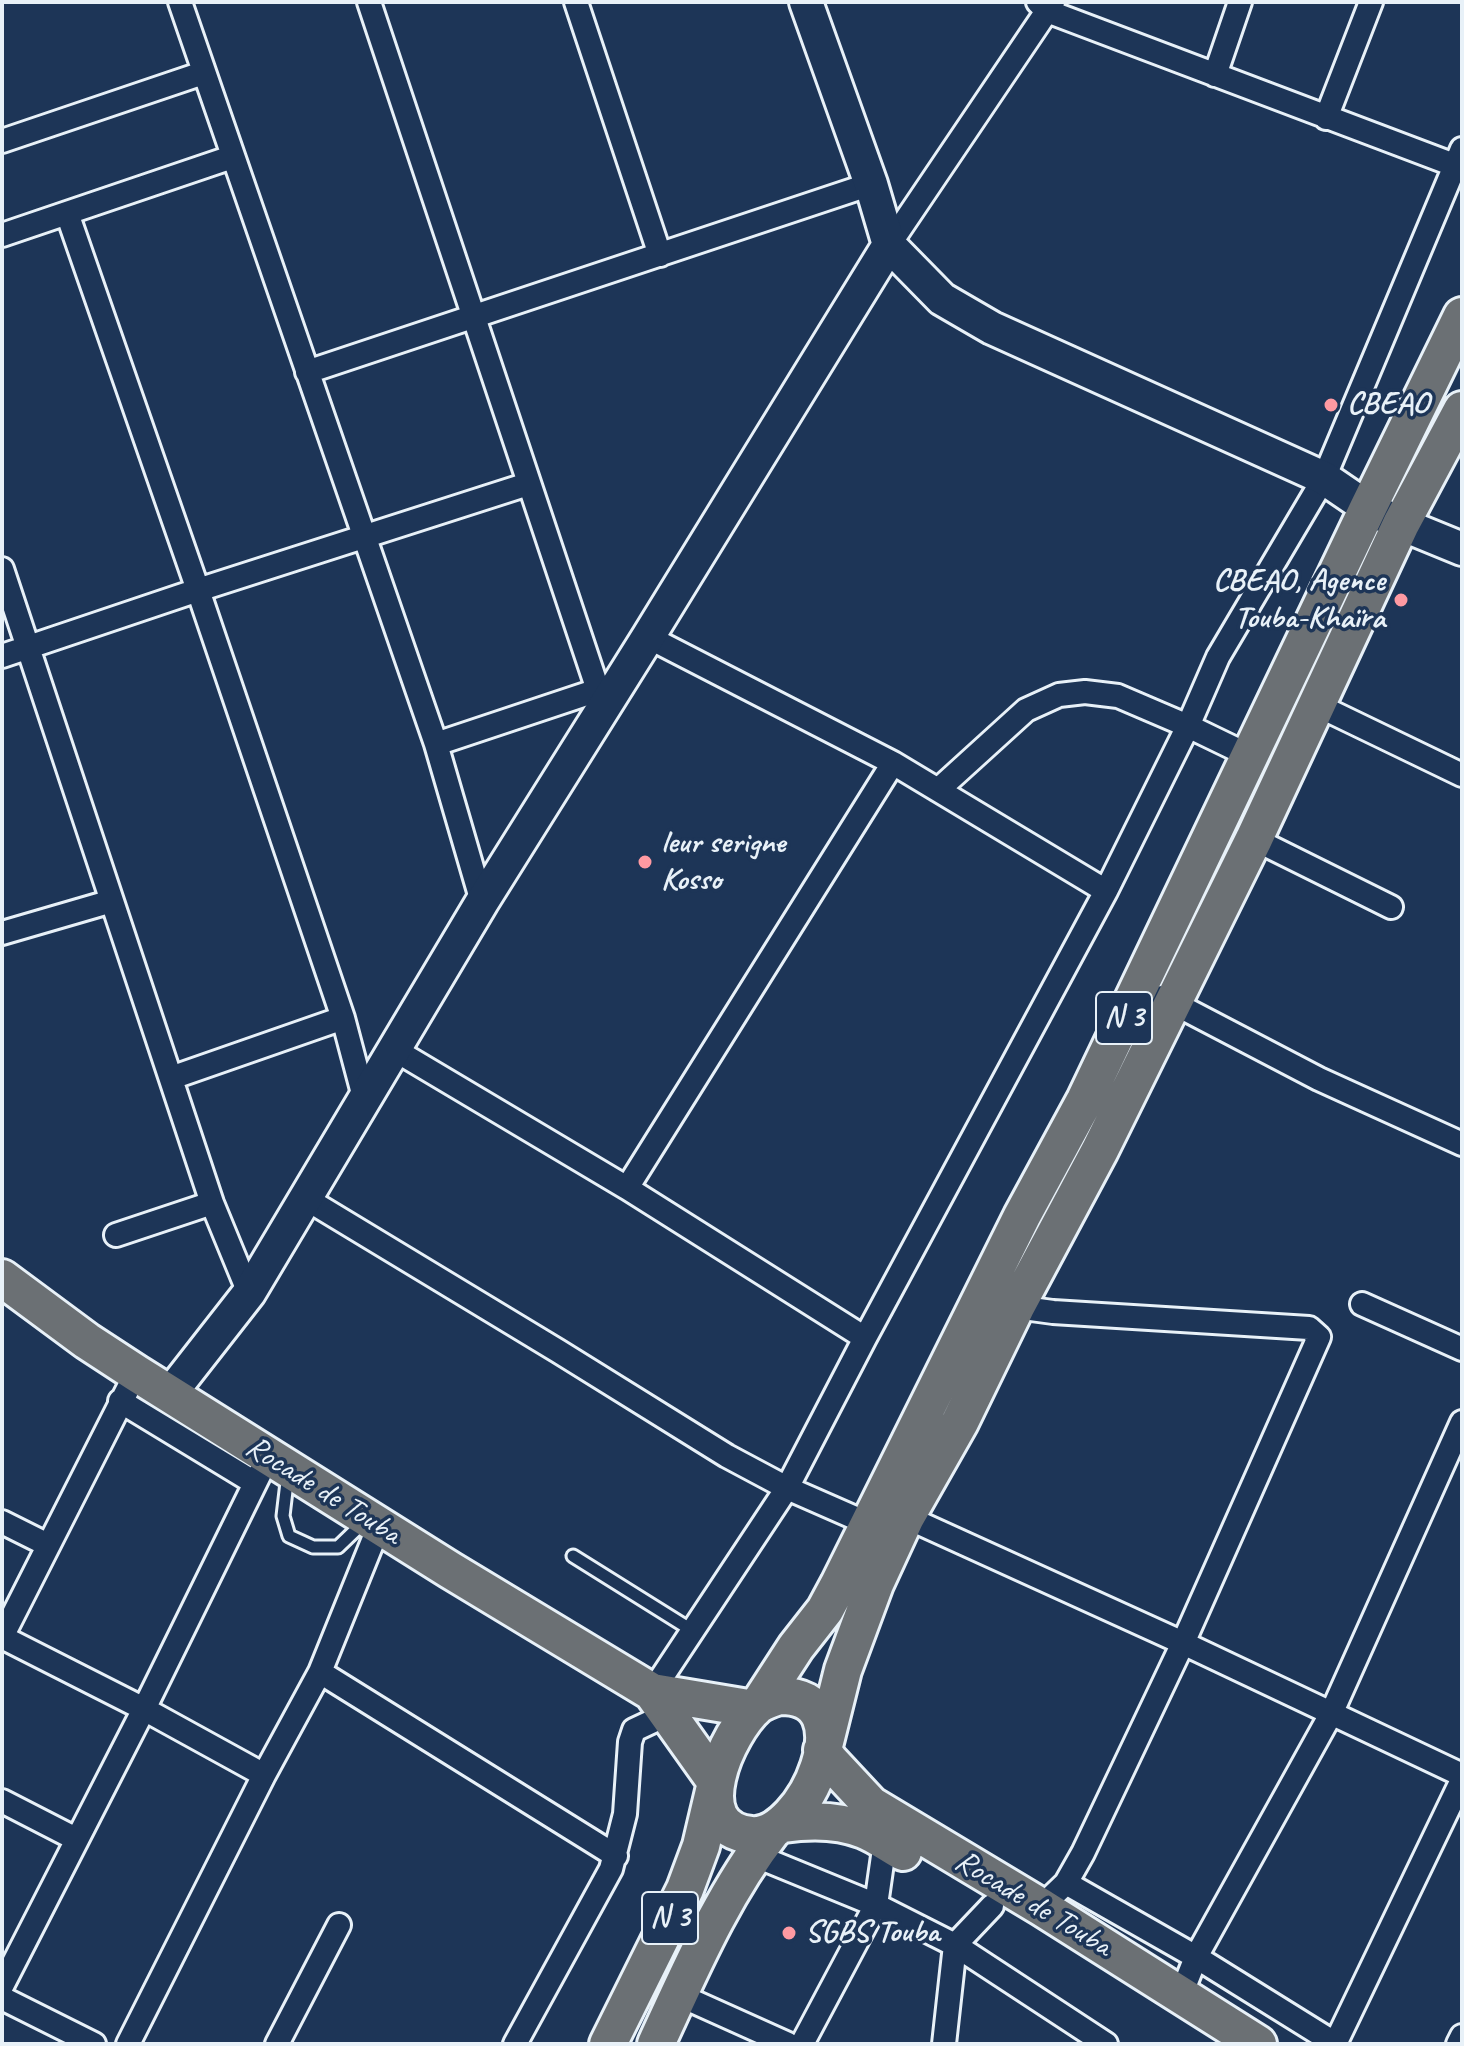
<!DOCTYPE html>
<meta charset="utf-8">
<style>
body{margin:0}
#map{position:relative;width:1464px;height:2046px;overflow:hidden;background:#1d3557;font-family:Caveat,sans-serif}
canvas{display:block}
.frame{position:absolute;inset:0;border:4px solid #e8f1f8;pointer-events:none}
</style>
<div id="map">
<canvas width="1464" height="2046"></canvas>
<div class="frame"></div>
</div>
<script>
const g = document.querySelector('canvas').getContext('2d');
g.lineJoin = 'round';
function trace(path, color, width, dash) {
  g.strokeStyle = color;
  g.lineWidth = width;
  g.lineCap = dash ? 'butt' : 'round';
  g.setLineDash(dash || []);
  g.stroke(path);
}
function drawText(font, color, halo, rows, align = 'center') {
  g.font = font + ' Caveat,sans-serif';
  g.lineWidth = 7;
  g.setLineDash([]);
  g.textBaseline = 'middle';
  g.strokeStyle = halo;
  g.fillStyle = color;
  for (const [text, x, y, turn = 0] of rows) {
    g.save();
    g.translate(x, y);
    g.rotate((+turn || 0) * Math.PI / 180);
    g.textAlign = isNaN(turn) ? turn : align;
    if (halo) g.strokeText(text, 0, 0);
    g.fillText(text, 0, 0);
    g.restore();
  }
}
const lane = new Path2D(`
 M288 1474 283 1516 289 1536 313 1547H338L364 1522
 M573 1556 693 1631`);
const street = new Path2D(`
 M180 2 436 744 482 902
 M369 2 598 690 605 706
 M576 2 660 255
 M1038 2 1047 11 1462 168
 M1215 75 1240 2
 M1326 118 1371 2
 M2 141 203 73
 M67 213 198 590 343 1018 365 1101
 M2 235 232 157
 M889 245 1053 2
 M307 372 871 184
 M2 569 212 1203 249 1293
 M648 637 893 763 1106 891
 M2 656 198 590 528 484
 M1317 705 1462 775
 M436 744 598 690
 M938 790 1026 710 1059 695 1085 692 1118 696 1188 726 1250 756
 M1254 839 1391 907
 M2 933 112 901
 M1162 997 1319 1079 1462 1144
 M395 1050 627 1188 865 1338
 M171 1078 343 1018
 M627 1188 893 763
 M305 1198 558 1351 727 1456 787 1488 869 1524
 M116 1235 212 1203
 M1362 1304 1462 1349
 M1016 1307 1053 1312 1309 1328 1319 1337 1183 1643 1083 1853 1066 1883 1041 1907
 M136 1373 2 1637 144 1709 264 1775
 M120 1401 255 1483
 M906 1517 1183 1643 1462 1775
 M2 1522 48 1545
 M320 1672 616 1856
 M652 1692 787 1488 865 1338 1106 891 1188 726 1218 657 1324 478 1462 149
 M2 1801 76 1839
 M754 1855 876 1905 955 1945 1106 2044
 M1066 1883 1196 1957 1336 2044
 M2 1986 144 1709 268 1457
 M679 1995 788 2044
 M1181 1995 1196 1957 1331 1714 1462 1422
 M2 1998 94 2044
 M128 2044 264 1775 320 1672 379 1526
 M277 2044 339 1925
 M515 2044 611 1869 625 1814 630 1742 634 1730 668 1714
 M802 2044 876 1905 885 1842
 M944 2044 955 1945 992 1906
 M1335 2044 1462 1780
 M1458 2044 1462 2036`);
const secondary = new Path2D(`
 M806 2 871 184 889 245 942 299 992 328 1324 478 1368 508 1401 524 1462 549
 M170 1394 249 1293 482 902 648 637 889 245`);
const primary = new Path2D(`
 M2 1278 87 1341 136 1373 450 1570 652 1692 754 1709
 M652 1692 716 1782
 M779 1696C869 1693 805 1840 751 1835 683 1828 727 1732 757 1706 763 1701 770 1699 779 1696Z
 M759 1704 796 1647 825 1610 839 1584 1022 1216 1085 1100 1368 508 1462 316
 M825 1742 843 1670 875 1584 906 1517 960 1422 1016 1307 1100 1150 1254 839 1401 524 1462 410
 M822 1750 830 1761 871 1805 1041 1907 1258 2044
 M783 1824C809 1820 839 1820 864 1830 877 1835 890 1845 903 1852
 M608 2044 685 1889 701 1846 714 1791
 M656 2044C690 1971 722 1895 772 1831`);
trace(lane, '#e8f1f8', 17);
trace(street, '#e8f1f8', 28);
trace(secondary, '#e8f1f8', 38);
trace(primary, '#e8f1f8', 42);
trace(lane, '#1d3557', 11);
trace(street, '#1d3557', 22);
trace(secondary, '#1d3557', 32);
trace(primary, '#6b7074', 36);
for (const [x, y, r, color] of [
 [1331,405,8,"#ff9aa2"],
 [1401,600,8,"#ff9aa2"],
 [645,862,8,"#ff9aa2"],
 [789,1933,8,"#ff9aa2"]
]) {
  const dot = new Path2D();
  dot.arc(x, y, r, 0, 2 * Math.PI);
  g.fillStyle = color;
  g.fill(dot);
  trace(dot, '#1d3557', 3);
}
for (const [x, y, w] of [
 [1124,1018,56],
 [670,1918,56]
]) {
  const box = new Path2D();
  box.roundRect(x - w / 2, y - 26, w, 52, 6);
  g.fillStyle = '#1d3557';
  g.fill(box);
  trace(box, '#e8f1f8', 2);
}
drawText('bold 30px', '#e8f1f8', null, [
 ["N 3",1124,1018],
 ["N 3",670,1918]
]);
drawText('bold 32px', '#e8f1f8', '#1d3557', [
 ["CBEAO",1347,405],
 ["CBEAO, Agence",1385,582,"right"],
 ["Touba-Khaïra",1385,619,"right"],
 ["leur serigne",661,844],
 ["Kosso",661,881],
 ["SGBS Touba",805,1933]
], 'left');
drawText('32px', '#e8f1f8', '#1d3557', [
 ["Rocade de Touba",323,1491,32],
 ["Rocade de Touba",1033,1904,31]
]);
</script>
